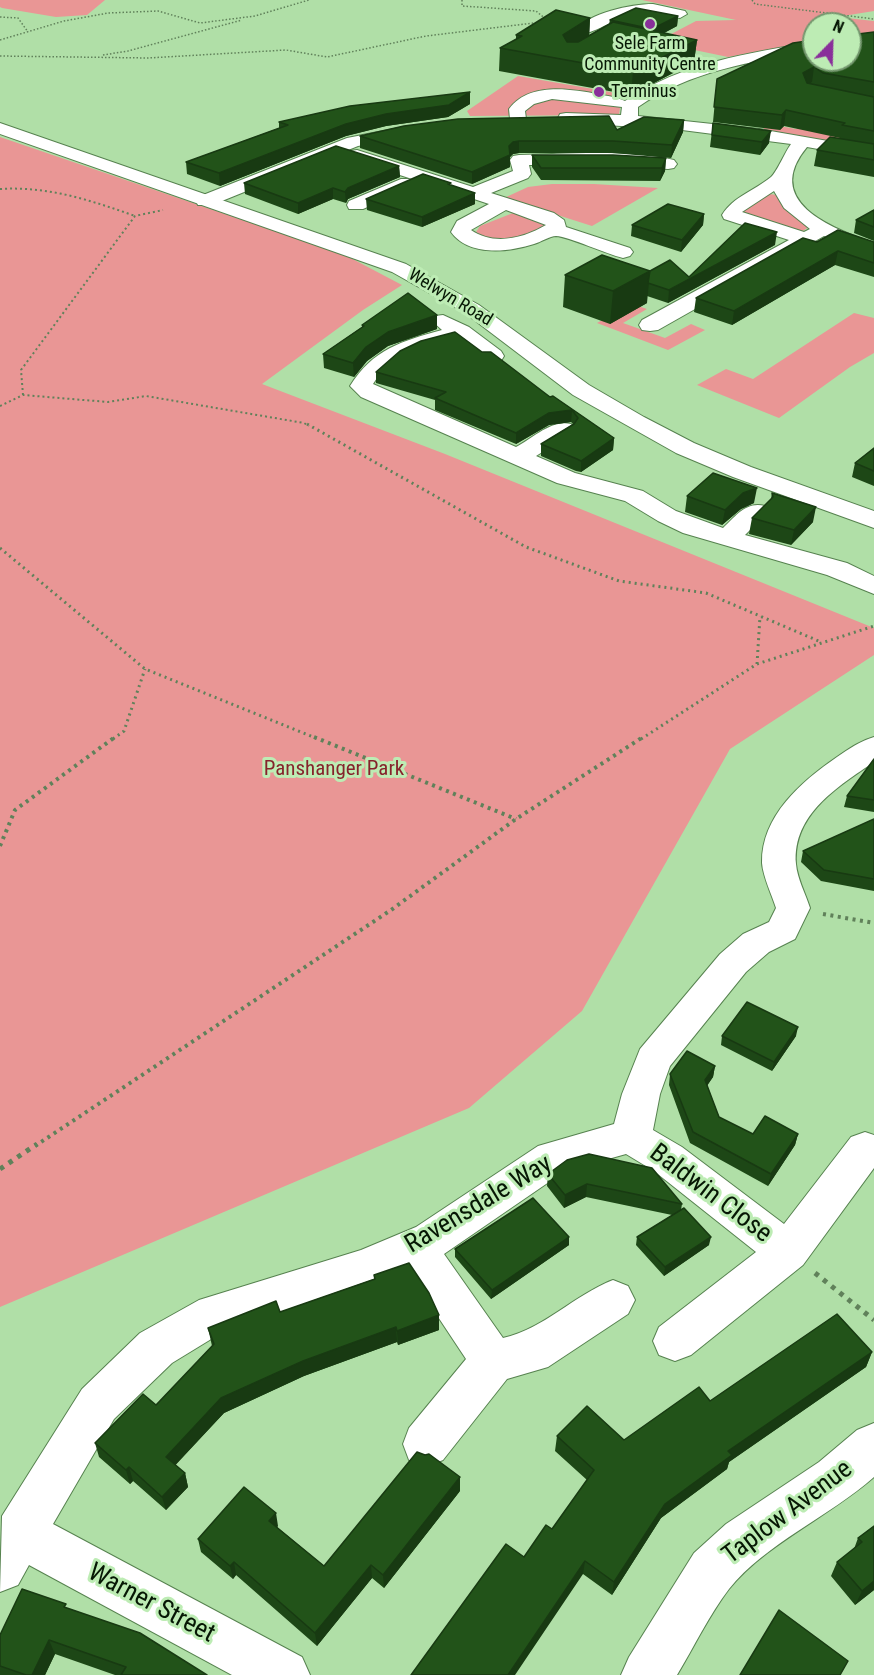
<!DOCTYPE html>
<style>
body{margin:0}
#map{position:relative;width:874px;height:1675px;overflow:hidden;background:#b0dfa7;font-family:"Roboto Condensed",sans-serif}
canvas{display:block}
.north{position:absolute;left:802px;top:12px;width:60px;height:60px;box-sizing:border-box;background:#bdecb4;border:2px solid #74976e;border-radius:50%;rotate:23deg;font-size:16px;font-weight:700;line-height:24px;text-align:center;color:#061704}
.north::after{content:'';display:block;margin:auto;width:21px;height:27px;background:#892f9a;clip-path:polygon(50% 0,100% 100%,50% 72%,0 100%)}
</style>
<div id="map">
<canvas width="874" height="1675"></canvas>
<div class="north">N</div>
</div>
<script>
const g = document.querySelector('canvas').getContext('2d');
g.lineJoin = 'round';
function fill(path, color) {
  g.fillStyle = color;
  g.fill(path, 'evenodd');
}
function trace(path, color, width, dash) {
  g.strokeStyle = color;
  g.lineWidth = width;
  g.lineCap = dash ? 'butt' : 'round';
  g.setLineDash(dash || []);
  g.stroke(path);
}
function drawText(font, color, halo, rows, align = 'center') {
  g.font = font + ' "Roboto Condensed",sans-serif';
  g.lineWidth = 6;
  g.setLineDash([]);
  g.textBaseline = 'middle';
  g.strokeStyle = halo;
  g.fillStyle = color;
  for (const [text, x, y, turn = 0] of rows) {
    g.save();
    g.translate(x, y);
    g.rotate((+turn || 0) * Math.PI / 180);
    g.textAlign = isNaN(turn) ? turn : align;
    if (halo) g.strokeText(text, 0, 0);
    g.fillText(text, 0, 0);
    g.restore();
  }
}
fill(new Path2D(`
 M0 0H105L87 15 56 17 2 8 0 7Z
 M642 0H874V11L837 17 874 21V34L850 36V24H814V41L728 57 656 42 696 21 736 20Z
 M518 76 622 94 619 115 470 116 467 111Z
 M821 113 850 145 762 130 769 124 796 129Z
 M0 137 345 255 402 285 363 310 262 384 445 454 874 628V655L730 749 582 1011 469 1108 0 1307Z
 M552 184H594L658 188 592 226 504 198 528 187Z
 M768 194 778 195 809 227 801 232 746 220 741 211Z
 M513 213 542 221 547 226C523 238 502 249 476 232L480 226Z
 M632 304 647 309 623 323 665 338 691 324 705 330 668 350 597 323Z
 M854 313 874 318V353L850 367 779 418 697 385 726 369 753 379Z`), '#e99695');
const minor = new Path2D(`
 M653 4 685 11 687 14 680 18C662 14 647 10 628 15 614 19 589 37 576 34L574 31C589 13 631 4 653 4Z
 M814 42V52C752 61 690 71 638 107V116L759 129 874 149V159L807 147C762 201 830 228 874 243V255L824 236 658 330 650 331 642 330 639 325 642 320 789 240 724 219 722 215C734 196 754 191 771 177 777 172 785 152 791 144L682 130 560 122 558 118 560 114 566 113 621 115 622 107 552 99 534 104 525 111 526 119 518 124 510 119 509 109C529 82 569 89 598 94 607 96 617 97 625 101 681 63 748 53 814 42ZM774 191 784 208 810 229 804 232 742 212Z
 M404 127 410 128 412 132 410 136 358 146 212 205H198L196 201 198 197 347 138Z
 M357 150 473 187 513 171 510 160 513 156 519 155C567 154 627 149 674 160L677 164 674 168 668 169 612 165H529L531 174 528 178 491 193 554 213 564 220 566 227 630 248 633 252 630 256 623 258C606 254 570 237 556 236 550 236 541 242 534 244 509 252 469 257 451 232L457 221 489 204 414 179 416 183 413 187 363 209H349L347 205 349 201 401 179H412L351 159 348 155 351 151ZM506 210 546 225C524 238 494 246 471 230Z
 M443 315 469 327 501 351 504 356 501 361C483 365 469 349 456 340 426 348 390 356 373 384L516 447C533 438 552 419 571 424L575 429 571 434 536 456 575 473 643 491 676 511 723 528C736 516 746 501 765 506L769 511 745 535 847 563 874 576V594L827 575 683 533 658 521 625 501 557 483 361 397 350 386C373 349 402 341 442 330L432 321 435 316Z
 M874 737V762C839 786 792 814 796 864 797 878 806 895 810 908L795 939 769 952 746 972 670 1066 660 1094 653 1130 682 1147 784 1224 851 1137 865 1132 874 1135V1168L803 1265 691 1355 675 1361 659 1355 653 1341 659 1327 756 1252 654 1171 626 1154 565 1171 444 1254 503 1338C544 1329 574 1295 613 1280L628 1286 635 1300 628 1314 548 1367 507 1379 443 1460 426 1467 409 1460 403 1444 409 1428 466 1359 407 1270 367 1286 226 1330 172 1363 114 1419 53 1524 302 1657 310 1675H232L29 1565 18 1585 0 1592 2 1516 82 1389 140 1333 199 1300 361 1250 416 1227 538 1146 614 1124 622 1094 640 1049 720 954 743 934 769 922 776 908C772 895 763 877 762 863 761 816 802 781 837 757 849 749 860 741 874 737Z
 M874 1423V1477C830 1516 765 1544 729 1589 709 1615 694 1647 677 1675H621L629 1657 694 1553 726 1524 819 1462 857 1430Z`);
const major = new Path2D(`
 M0 123 406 264 479 305 589 385 644 417 694 443 751 467 874 511V528L733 477 676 453 573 395 465 313 392 272 0 134Z`);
trace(minor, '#56824f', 2);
trace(major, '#56824f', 2);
trace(new Path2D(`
 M462 0V6L536 11 548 21
 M752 0 755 4 874 19
 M0 17 18 18 28 32
 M0 40 64 21 108 13 158 11 200 23 255 16 309 0
 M103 55 128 51 242 20
 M0 56 148 58 286 50 327 57 426 36 542 22`), '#60815a', 1.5, [1.5, 2]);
trace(new Path2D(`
 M0 189C48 186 90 200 135 216
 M23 395 21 370 135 216 163 210
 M0 406 23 395 108 402 146 396 304 423 309 426`), '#60815a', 2, [2, 3]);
trace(new Path2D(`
 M307 424 526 547 619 581 706 593 821 642
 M0 548 145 669 318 739
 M757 664 760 616
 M113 739 124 731 145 669
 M641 739 757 664 874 626`), '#60815a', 3, [2, 4]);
trace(new Path2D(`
 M314 737 516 819
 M0 846 15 810 115 737
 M823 914 874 923
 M35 1146 391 910 516 819 643 737`), '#60815a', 4, [3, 4.5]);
trace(new Path2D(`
 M0 1169 37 1144
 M815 1273 874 1320`), '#60815a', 5, [4.5, 6]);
fill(minor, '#fff');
fill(major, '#fff');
fill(new Path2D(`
 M678 16 677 26 664 33 697 40 694 62 631 95 499 71 500 48 516 39V35L590 18 589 36 609 24 610 20Z
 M874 32V177L814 166 817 150 840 139V138L784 126 780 130 713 122 717 79Z
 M470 92V104L448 117 386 126 346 136 220 186 187 174 186 162 279 128V122Z
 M684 120 683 132 671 158 612 153H519L513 154 510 157V167L472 184 360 148V136L617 130Z
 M713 123 769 143 760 155 710 147Z
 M532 155 666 158 665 171 660 181 541 180 532 167Z
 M399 166 400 177 348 199 346 203 333 199 298 214 245 194 244 183Z
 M451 185 475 193V204L422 227 367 210 366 199Z
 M874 210V241L854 233 856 220Z
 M704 214 703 225 681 252 631 236 632 225Z
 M817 242H874V277L835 265 732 325 694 312 696 298Z
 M775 245 668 303 647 296V303L610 324 563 307 565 275 650 271 689 277Z
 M362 325 437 329 388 346 367 361 354 377 324 368 323 354 362 327Z
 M482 352 550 397 553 396 614 438 613 450 581 472 576 471 541 456V444L573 424 571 422 549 425 516 444 435 410V400L376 383V372Z
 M874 448V486L852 477 855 463Z
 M772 493 813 522 791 545 749 534 752 518 771 499Z
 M687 496 754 503 741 509 722 525 685 512Z
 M874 759V812L844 807 847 796Z
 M874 819V891L821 881 801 862 803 851Z
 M722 1036H796L772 1071 721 1045Z
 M715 1066 713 1077 707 1085 719 1117 753 1134H798L795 1145 768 1186 690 1143 669 1085 670 1074Z
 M548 1174 682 1204 681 1210 709 1245 664 1276 636 1245 637 1237 672 1215 586 1197 564 1208 547 1186Z
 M569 1237V1245L491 1299 455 1257V1249Z
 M374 1275 439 1330 398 1345 397 1342 304 1376 224 1413 175 1465 185 1473 188 1487 166 1510 133 1481 130 1484 99 1457 95 1443 156 1405 212 1346 208 1328 280 1312 374 1279Z
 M872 1352 866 1367 729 1462 727 1469 661 1518 612 1595 583 1574 524 1557 552 1529 587 1480 555 1451 557 1436 624 1440 710 1401Z
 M460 1491 384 1588 372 1578 317 1646 236 1575 233 1579 201 1552 198 1539 278 1526 277 1527 324 1566Z
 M874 1526V1590L855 1605 831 1576 837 1562 854 1549 858 1538Z
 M68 1609 207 1675H115L55 1654 45 1675H0V1635Z`), '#1d4716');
fill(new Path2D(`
 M678 16 677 26 651 40 652 29Z
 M590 18 589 40 561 57 563 35Z
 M697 40 694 62 631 95 633 72Z
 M814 67 812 82 801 88 803 73Z
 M470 92V104L448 117 386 126 346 136 220 186 219 173 346 124Z
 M786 110 784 126 780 130 782 115Z
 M684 120 683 132 671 158 672 145Z
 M771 131 769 143 760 155 762 142Z
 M519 141V153L513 154 510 157V167L472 184V172L509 146 513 142Z
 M666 158 665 171 660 181 662 168Z
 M399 166 400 177 348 199 346 203 345 192 348 188Z
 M333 188V199L298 214V203Z
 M475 193V204L422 227V217Z
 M704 214 703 225 681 252 682 240Z
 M777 232 775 245 668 303 669 290Z
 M838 251 835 265 732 325 734 311Z
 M650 271 647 303 610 324 613 291Z
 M437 315V329L388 346 367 361 354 377 353 363 366 347 388 332Z
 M572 410 571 422 549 425 516 444V433L549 413Z
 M614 438 613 450 581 472V461Z
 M757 488 754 503 741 509 722 525 725 510 743 493Z
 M816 507 813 522 791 545 794 530Z
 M798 1027 796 1036 772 1071 774 1062Z
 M715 1066 713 1077 703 1092 705 1080Z
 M798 1134 795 1145 768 1186 771 1174Z
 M587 1184 586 1197 564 1208 565 1195Z
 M569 1237V1245L491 1299 492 1290Z
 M711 1237 709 1245 664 1276 665 1267Z
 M439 1315V1330L398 1345 397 1331Z
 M396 1327 397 1342 304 1376 224 1413 170 1471 166 1457 221 1398 303 1361Z
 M872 1352 866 1367 729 1462 727 1469 661 1518 612 1595 614 1582 665 1504 728 1451Z
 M129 1467 133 1481 130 1484 126 1470Z
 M185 1473 188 1487 166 1510 162 1497Z
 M460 1477V1491L384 1588 383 1575Z
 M276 1513 278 1526 271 1534 269 1521Z
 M585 1561 583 1574 515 1675H508Z
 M234 1562 236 1575 233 1579 230 1566Z
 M371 1565 372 1578 317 1646 315 1633Z
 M874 1581V1590L855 1605 862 1591Z
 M49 1640 55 1654 45 1675H32Z`), '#183a12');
const building = new Path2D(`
 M636 8 678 16 652 29 610 20Z
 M556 10 590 18 563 35 567 42H578L613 22 697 40 633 72 500 48 522 36 516 35Z
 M874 32V82L823 73 814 67 803 73 807 83 874 97V131L842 125 845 123 786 110 782 115 714 107 717 79 793 43 814 40V60H850V35Z
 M470 92 449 105 386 114 346 124 219 173 186 162 288 125 279 122 350 106Z
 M609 116 617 130 644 117 684 120 672 145 613 141H519L513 142 509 146 510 155 472 172 360 136 404 126 458 119Z
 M713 123 771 131 762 142 712 135Z
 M830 137 874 144V160L817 150Z
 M336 146 399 166 348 188 345 192 333 188 298 203 244 183Z
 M532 155H613L666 158 662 168H541Z
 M423 174 451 183 448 184 475 193 422 217 366 199Z
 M668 204 704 214 682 240 632 225Z
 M874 210V227L856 220Z
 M745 223 777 232 669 290 648 283 650 271 670 260 689 277Z
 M838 230 874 242V263L838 251 734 311 696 298 803 238 817 242Z
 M602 255 650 271 613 291 565 275Z
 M408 293 437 315 388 332 366 347 353 363 323 354 364 326 362 325Z
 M455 332 482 352H491L550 397 553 396 614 438 581 461 577 459 541 444 574 424 578 418 572 410 549 413 516 433 435 398 446 392 376 372 400 351 421 341Z
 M874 448V471L855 463Z
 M713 473 757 488 743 493 725 510 687 496Z
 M772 493 816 507 794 530 752 518 773 497Z
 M874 759V800L847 796Z
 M874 819V879L824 870 803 851Z
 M747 1002 798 1027 774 1062 722 1036Z
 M687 1051 715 1066 705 1080 719 1117 753 1134 765 1116 798 1134 771 1174 693 1132 670 1074Z
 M589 1154 652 1168 682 1204 587 1184 565 1195 548 1174 567 1160Z
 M533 1198 569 1237 492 1290 455 1249Z
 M684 1208 711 1237 665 1267 637 1237Z
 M409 1263 429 1293 439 1315 397 1331 396 1327 303 1361 221 1398 166 1457 185 1473 162 1497 129 1467 126 1470 95 1443 143 1394 156 1405 214 1344 208 1328 276 1301 280 1312 375 1279 374 1275Z
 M837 1314 872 1352 728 1451 732 1455 665 1504 614 1582 585 1561 508 1675H411L506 1544 524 1557 546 1525 552 1529 594 1470 557 1436 587 1406 624 1440 699 1387 710 1401Z
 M417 1452 425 1455 429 1454 460 1477 383 1575 371 1565 315 1633 234 1562 230 1566 198 1539 244 1487 276 1513 269 1521 324 1566Z
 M874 1526V1581L862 1591 837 1562 862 1542 858 1538Z
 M22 1589 66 1604 64 1607 140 1633 207 1675H121L126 1667 49 1640 32 1675H26L0 1666V1635Z
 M779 1610 848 1661 840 1675H740Z`);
fill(building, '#225319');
trace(building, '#183a12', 1.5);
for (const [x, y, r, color] of [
 [650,24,6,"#892f9a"],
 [599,92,6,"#892f9a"]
]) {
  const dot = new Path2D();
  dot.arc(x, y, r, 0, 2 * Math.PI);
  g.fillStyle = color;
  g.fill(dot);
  trace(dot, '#bdecb4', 2);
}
drawText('18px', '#061704', '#bdecb4', [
 ["Sele Farm",650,44],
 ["Community Centre",650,65],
 ["Terminus",611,92,"left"]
]);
drawText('18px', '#061704', '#bdecb4', [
 ["Welwyn Road",450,298,31]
]);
drawText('21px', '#86232c', '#bdecb4', [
 ["Panshanger Park",334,770]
]);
drawText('26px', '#061704', '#bdecb4', [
 ["Baldwin Close",710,1194,37],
 ["Ravensdale Way",479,1205,-31],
 ["Taplow Avenue",788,1513,-37],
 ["Warner Street",151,1604,28]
]);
</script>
